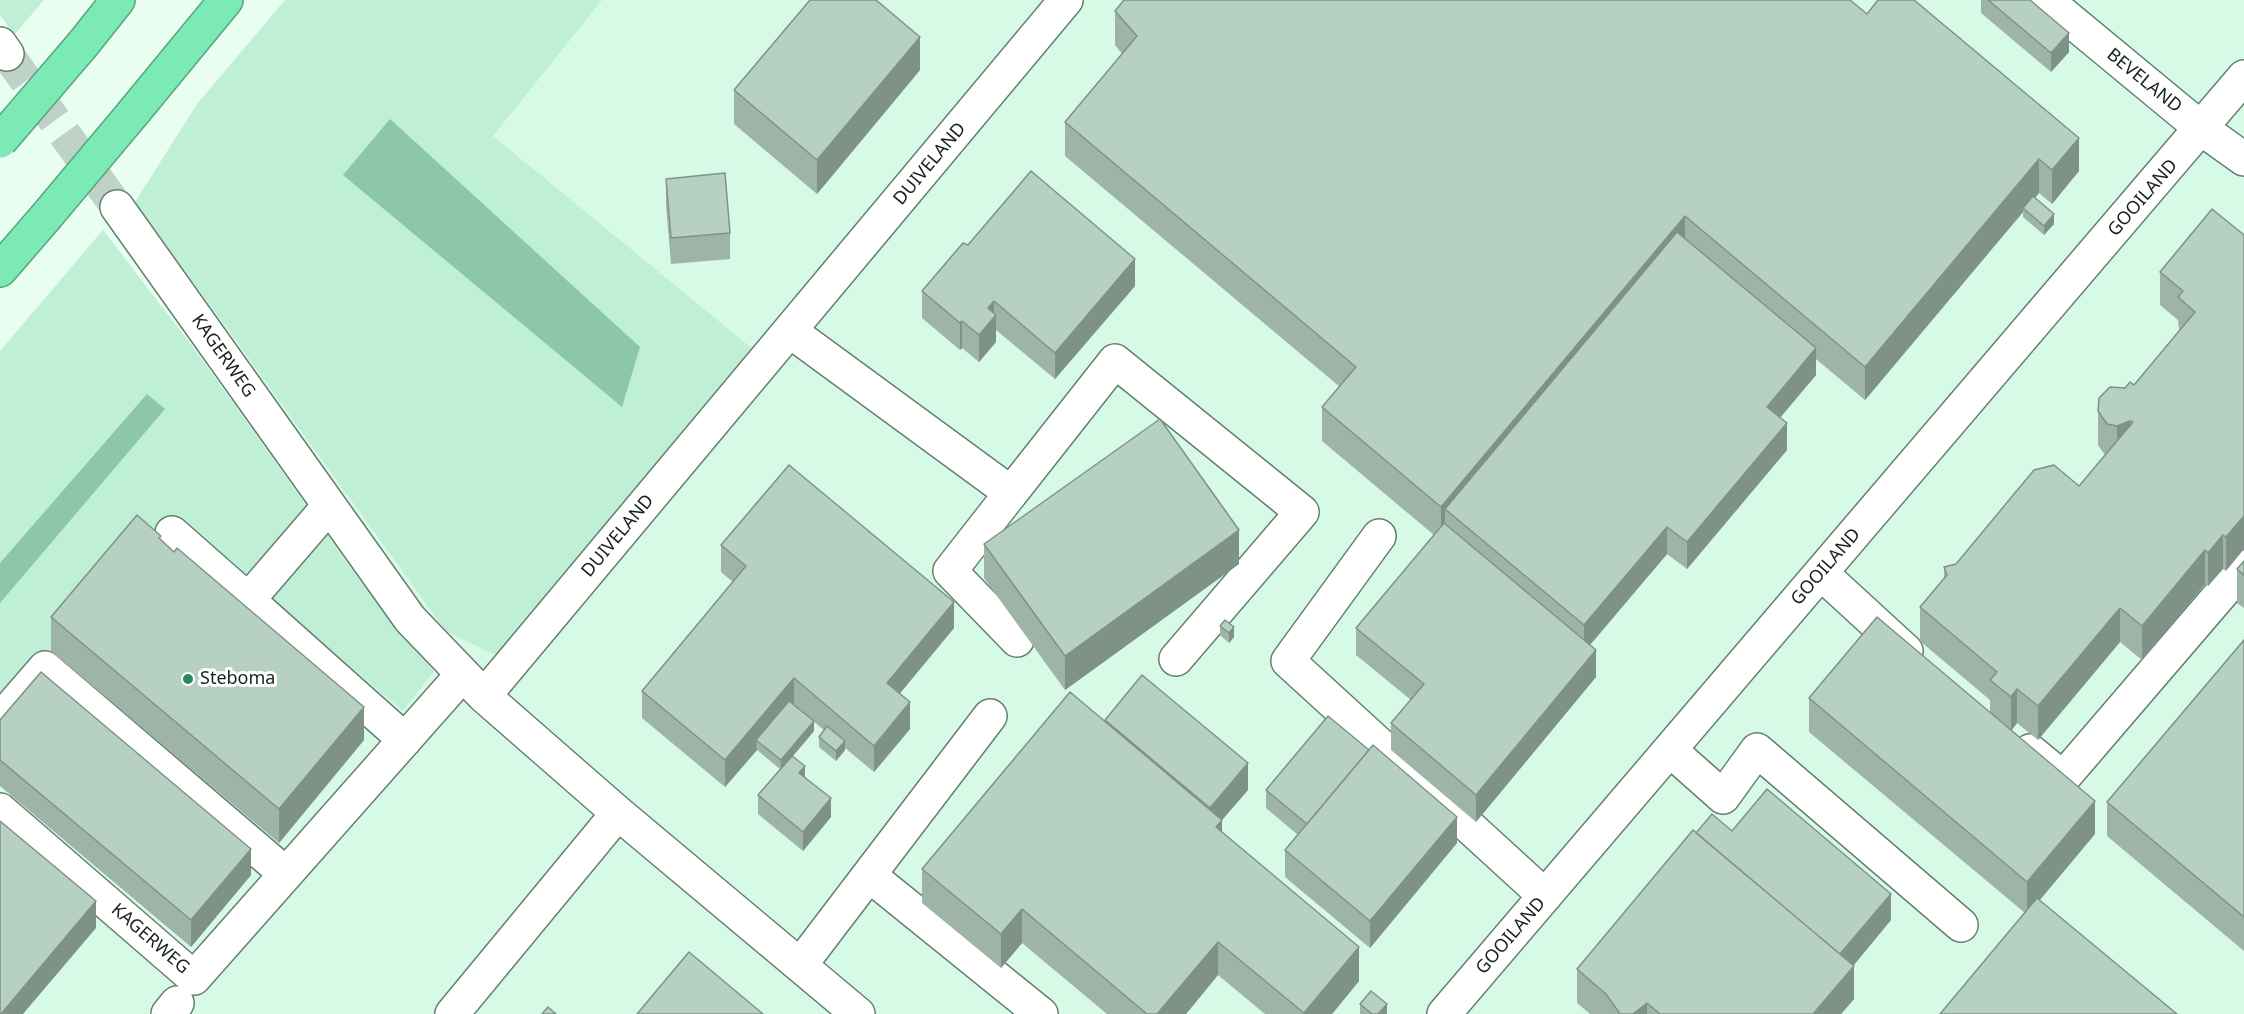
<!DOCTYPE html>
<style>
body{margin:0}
canvas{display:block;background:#e8fef1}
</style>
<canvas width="2244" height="1014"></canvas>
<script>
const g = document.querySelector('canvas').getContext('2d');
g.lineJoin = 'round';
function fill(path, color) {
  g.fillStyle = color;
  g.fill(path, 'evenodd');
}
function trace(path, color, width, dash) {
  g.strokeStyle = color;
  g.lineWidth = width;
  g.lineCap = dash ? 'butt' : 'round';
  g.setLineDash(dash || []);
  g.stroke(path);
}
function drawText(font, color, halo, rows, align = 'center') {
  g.font = font + ' "Noto Sans",sans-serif';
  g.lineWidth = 6;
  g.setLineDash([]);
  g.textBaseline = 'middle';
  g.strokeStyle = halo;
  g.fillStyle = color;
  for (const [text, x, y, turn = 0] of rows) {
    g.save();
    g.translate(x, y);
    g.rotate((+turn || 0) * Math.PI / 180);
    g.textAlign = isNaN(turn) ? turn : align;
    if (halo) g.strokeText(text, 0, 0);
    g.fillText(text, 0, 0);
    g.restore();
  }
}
fill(new Path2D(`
 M518 0H2244V1014H0V675L209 441 308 261Z`), '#d6fae6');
fill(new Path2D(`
 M0 0H44L14 35 0 15Z
 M285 0H602L493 136 766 360 519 651 493 654 446 631 135 202 197 104Z
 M103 230 196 351 360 581 434 671 403 711 177 519 0 720V351Z`), '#bfefd4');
fill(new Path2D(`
 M390 119 640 347 622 407 343 175Z
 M147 394 165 409 0 603V563Z`), '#8cc8a8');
trace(new Path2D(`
 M7 54 117 207`), '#bed2c7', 33, [33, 16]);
const minor = new Path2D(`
 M2046 0 2202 129 2244 159
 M0 44 7 54
 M117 207 410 619 484 696
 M790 331 1011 493 1115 361 1302 512 1176 659
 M1011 493 950 571 1017 640
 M329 506 248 600 405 740
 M172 533 248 600
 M1379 536 1288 661 1545 896
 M1821 573 1906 651
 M0 720 45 668 286 874 194 978 0 810
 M1670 750 1723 797 1757 750 1961 925
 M2030 751 2063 778 2244 567
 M286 874 463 674
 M869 875 1041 1014
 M801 964 990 716
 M168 1014 177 1003
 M452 1014 618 813
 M858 1014 618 813 484 696 1066 0
 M1444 1014 2244 77`);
const highway = new Path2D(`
 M83 44 118 0
 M133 113 226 0
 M0 270 45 218`);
trace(minor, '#667f71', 36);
trace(highway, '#59a47f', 36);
trace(minor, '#fff', 33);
trace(highway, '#7ceab4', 33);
const highwayBridge = new Path2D(`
 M0 141 83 44
 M45 218 133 113`);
trace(highwayBridge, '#59a47f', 36, []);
trace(highwayBridge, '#7ceab4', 33);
fill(new Path2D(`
 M1981 0H2030L2069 52 2051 72 1981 13Z
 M1115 11 1867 14 2079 171 2052 204 2039 193 2035 198 2054 224 2044 235 2023 217V212L1865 400 1816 359V375L1780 418 1787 450 1687 569 1667 554 1590 645 1596 677 1476 822 1391 750V723L1411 700 1356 655V628L1434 535 1322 441V407L1340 387 1065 156V122L1122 54 1115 45Z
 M920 70 817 194 734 124V90Z
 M666 179 730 233V259L671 264 666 205Z
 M2244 235 2226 571 2223 569 2208 586 2205 584 2142 660 2120 642 2038 740 2017 723 2011 730 2095 834 2040 900 2025 913 1809 732V698L1990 713V700L1920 641V607L1944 578V567L1956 564 2079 486 2105 455 2098 445V411L2125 388 2134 385 2179 331 2178 320 2160 305V272Z
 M1135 286 1055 379 996 330V342L979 362 962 348 960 350 922 318V291Z
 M161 540 364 740 279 843 51 651V617Z
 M984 544 1239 564 1065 690 984 578Z
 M721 545 954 628 900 693 910 729 874 772 845 748V750L836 761 819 747V737L824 730 814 722V731L793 756 805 777 831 817 803 851 758 814V795L780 769 757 750 725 787 642 718V691L733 582 721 572Z
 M2244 561V608L2237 603V569Z
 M1220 626 1234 637 1229 643 1220 635Z
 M2244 640V951L2107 836V802Z
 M0 720 251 875 191 947 0 786Z
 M1105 720 1248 790 1222 820V833L1359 981 1332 1014H1265L1218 975 1186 1014H1107L1022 943 1001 968 922 903V869L1105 722Z
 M1266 790 1457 843 1370 948 1285 877V850L1298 835 1266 808Z
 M1732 831 1891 920 1854 965V999L1841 1014H1590L1577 1003V969L1696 833Z
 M1360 1004 1387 1014H1360Z`), '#9db4a6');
fill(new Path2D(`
 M2069 33V52L2051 72V53Z
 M920 37V70L817 194V160Z
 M2079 138V171L2052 204V170Z
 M2039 159V193L2025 210 2023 208V212L1865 400V367Z
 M2054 214V224L2044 235V226Z
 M1685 216V249L1445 509V535L1441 540V507Z
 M1135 259V286L1055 379V353Z
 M994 301V318L996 315V342L979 362V335L988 308Z
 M962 321V348L960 350V323Z
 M1816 348V375L1767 433V407Z
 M2130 421V454L2117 460V426Z
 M1787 423V450L1687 569V542Z
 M2244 511V549L2226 571V537Z
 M1667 527V554L1584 652V625Z
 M1239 530V564L1065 690V656Z
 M2223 535V569L2208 586V553Z
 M2205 550V584L2142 660V626Z
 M954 602V628L887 709V683Z
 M2120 608V642L2038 740V706Z
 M1234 627V637L1229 643V633Z
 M1596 650V677L1476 822V795Z
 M794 678V705L756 740 757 750 725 787V760Z
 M2017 689V723L2011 731V697Z
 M910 702V729L874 772V746Z
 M364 707V740L279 843V809Z
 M814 721V731L781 770V760Z
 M845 741V750L836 761V751Z
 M1248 763V790L1222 820V853L1210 835V808Z
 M805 766V785L799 773Z
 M831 798V817L803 851V832Z
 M2095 801V834L2027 915V882Z
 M1457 817V843L1370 948V921Z
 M251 849V875L191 947V920Z
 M1891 894V920L1837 985V958Z
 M96 901V928L23 1014H1Z
 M1022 909V943L1001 968V934Z
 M1218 942V975L1186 1014H1157Z
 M1359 947V981L1332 1014H1304Z
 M1854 966V999L1841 1014H1813Z
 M1647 1003V1014H1633Z
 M1387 1004V1014H1378Z`), '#7f9287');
const building = new Path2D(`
 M810 0H876L920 37 817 160 734 90Z
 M1124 0H1850L1867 14 1878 0H1914L2079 138 2052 170 2039 159 1865 367 1685 216 1441 507 1322 407 1356 367 1065 122 1137 36 1115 11Z
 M1988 0H2030L2069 33 2051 53Z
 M1031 171 1135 259 1055 353 994 301 988 308 996 315 979 335 962 321 960 323 922 291 963 243 968 245Z
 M725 173 730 233 671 238 666 179Z
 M2033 196 2054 214 2044 226 2023 208Z
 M2212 209 2244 235V516L2226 537 2223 535 2208 553 2205 550 2142 626 2120 608 2038 706 2017 689 2011 697 1990 680 1997 672 1920 607 1947 575 1944 567 1956 564 2034 470 2054 465 2079 486 2133 422 2130 421 2117 426 2107 424 2098 411 2099 398 2110 387 2125 388 2130 382 2134 385 2195 312 2178 297 2183 291 2160 272Z
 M1677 232 1816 348 1767 407 1787 423 1687 542 1667 527 1584 625 1445 509Z
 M1160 419 1239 530 1065 656 984 544Z
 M789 465 954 602 887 683 910 702 874 746 794 678 725 760 642 691 746 566 721 545Z
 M137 515 161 536 159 538 174 552 177 548 364 707 279 809 51 617Z
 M1444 523 1596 650 1476 795 1391 723 1424 684 1356 628Z
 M2244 561V575L2237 569Z
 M1877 617 2095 801 2027 882 1809 698Z
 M1225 620 1234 627 1229 633 1220 626Z
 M2244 640V917L2107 802Z
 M41 672 251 849 191 920 0 760V720Z
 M1142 675 1248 763 1210 808 1105 720Z
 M1070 692 1222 820 1216 827 1359 947 1304 1013 1218 942 1157 1014H1147L1022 909 1001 934 922 869Z
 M789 701 814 721 781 760 756 740Z
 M1328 716 1369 750 1307 824 1266 790Z
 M827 726 845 741 836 751 819 737Z
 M1373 745 1457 817 1370 921 1285 850Z
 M792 756 805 766 799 773 831 798 803 832 758 795Z
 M1767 789 1891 894 1840 954 1696 833 1712 814 1732 831Z
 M0 821 96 901 1 1014H0Z
 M1693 830 1854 966 1813 1014H1660L1647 1003 1633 1014H1620L1606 994 1577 969Z
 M2037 898 2177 1014H1940Z
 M689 952 763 1014H637Z
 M1371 991 1387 1004 1378 1014H1372L1360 1004Z
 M548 1007 556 1014H542Z`);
fill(building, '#b6d1c1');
trace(building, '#7f9287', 1.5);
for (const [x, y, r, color] of [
 [188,679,6,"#2a875e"]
]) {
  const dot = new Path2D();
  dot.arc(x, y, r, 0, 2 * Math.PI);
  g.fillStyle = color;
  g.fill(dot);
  trace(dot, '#fff', 2);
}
drawText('18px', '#18221d', '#fff', [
 ["BEVELAND",2144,81,39],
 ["DUIVELAND",930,164,-50],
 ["GOOILAND",2143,198,-49],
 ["KAGERWEG",223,356,55],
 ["DUIVELAND",618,536,-50],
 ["GOOILAND",1826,567,-49],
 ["GOOILAND",1511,936,-49],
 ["KAGERWEG",150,939,41]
]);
drawText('18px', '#18221d', '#fff', [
 ["Steboma",200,679]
], 'left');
</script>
